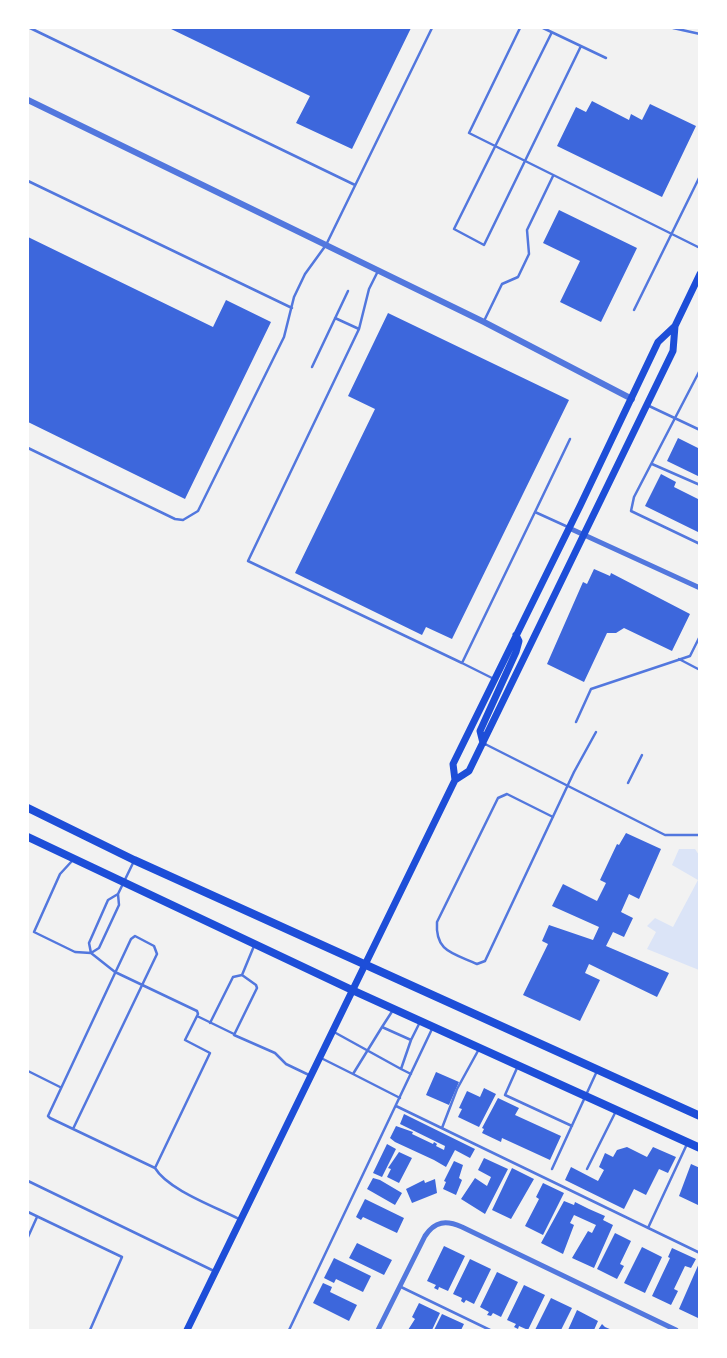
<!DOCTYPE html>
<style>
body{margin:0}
#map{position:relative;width:727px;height:1358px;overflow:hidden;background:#f2f2f2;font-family:"PT Serif",serif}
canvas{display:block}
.frame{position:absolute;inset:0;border:29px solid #fff;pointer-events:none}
</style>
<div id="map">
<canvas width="727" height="1358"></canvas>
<div class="frame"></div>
</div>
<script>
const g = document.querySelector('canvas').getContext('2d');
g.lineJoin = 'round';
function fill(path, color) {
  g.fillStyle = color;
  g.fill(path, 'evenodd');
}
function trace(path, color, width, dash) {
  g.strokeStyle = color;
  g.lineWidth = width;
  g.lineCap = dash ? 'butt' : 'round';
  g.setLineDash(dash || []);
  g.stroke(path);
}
fill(new Path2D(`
 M679 849H695L699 855V970L647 949 656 932 647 926 655 918 673 927 698 880 672 865Z`), '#dbe4f7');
fill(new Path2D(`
 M169 28H411L352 149 296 123 310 96Z
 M592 101 629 120 631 114 642 120 650 104 696 126 662 197 557 146 576 107 586 112Z
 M559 210 637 248 601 322 560 302 580 261 543 243Z
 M28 237 213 327 226 300 271 322 185 499 28 422Z
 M388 313 569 400 452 639 426 627 422 635 295 573 375 409 348 396Z
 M678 438 700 449V477L667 461Z
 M661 474 676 482 674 487 700 500V533L645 506Z
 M594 569 610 576 611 573 690 614 672 651 624 628 616 633H607L584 682 547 664 583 582 587 584Z
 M626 833 661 849 639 899 629 894 621 912 633 918 624 937 613 932 606 946 669 973 657 997 589 964 585 973 600 980 580 1021 523 995 548 944 542 941 549 925 593 940 599 927 552 906 563 884 597 901 606 883 600 880 617 844 619 845Z
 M436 1072 459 1082 449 1105 426 1095Z
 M484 1088 496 1094 479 1127 458 1117 462 1109 459 1108 467 1091 480 1097Z
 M498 1098 519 1108 515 1115 561 1136 550 1160 502 1138 501 1142 482 1133 484 1129 482 1128Z
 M404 1114 475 1149 470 1158 455 1150 446 1167 434 1160 395 1142 390 1138 396 1126 413 1132 412 1134 433 1144 434 1142 437 1144 436 1146 444 1150 445 1146 400 1124Z
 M387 1144 396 1149 382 1177 373 1173Z
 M627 1147 647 1157 653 1147 676 1157 668 1173 659 1169 646 1195 634 1189 624 1209 565 1180 571 1167 598 1181 604 1170 599 1167 605 1153 613 1157 617 1150Z
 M399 1152 412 1158 399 1183 387 1177 391 1169 388 1168Z
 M484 1158 508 1169 485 1214 461 1199 475 1178 487 1186 491 1177 478 1170Z
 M454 1161 463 1165 459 1178 462 1180 456 1195 443 1189 446 1182 444 1181Z
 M691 1164 700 1168 698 1205 679 1196Z
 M512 1168 534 1179 511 1219 492 1210Z
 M373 1178 380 1180 402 1193 395 1205 367 1189Z
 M435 1179 437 1193 412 1203 406 1189 424 1180 425 1183Z
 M543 1183 564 1193 543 1235 525 1226 539 1199 536 1197Z
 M365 1199 404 1218 397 1233 363 1217 361 1220 356 1217Z
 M564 1201 574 1205 575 1202 589 1209 605 1216 603 1220 613 1225 594 1268 572 1258 588 1231 592 1233 596 1225 574 1215 570 1223 574 1225 563 1254 541 1243Z
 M615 1233 631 1241 620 1264 624 1266 617 1279 597 1269Z
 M357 1243 392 1260 384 1275 349 1258Z
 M444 1246 465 1256 448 1291 439 1287 438 1290 434 1288 436 1285 427 1281Z
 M642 1247 662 1257 645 1293 624 1283Z
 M672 1248 696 1259 691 1268 685 1266 674 1289 678 1291 671 1305 652 1296 670 1258 668 1257Z
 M334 1258 371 1276 363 1292 336 1279 334 1283 324 1278Z
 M470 1259 491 1269 474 1304 466 1300 464 1303 461 1301 462 1298 453 1294Z
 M700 1261V1314L698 1318 679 1309Z
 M497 1272 518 1282 501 1317 493 1313 491 1316 487 1315 489 1312 480 1307Z
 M323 1283 332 1287 330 1292 357 1305 349 1321 313 1303Z
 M524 1285 545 1295 528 1330 519 1326 518 1329 514 1327 516 1324 507 1320Z
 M551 1298 572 1308 561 1330H535Z
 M419 1303 440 1313 432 1330H408L415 1319 412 1317Z
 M577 1310 598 1321 594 1330H568Z
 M442 1314 464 1324 461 1330H434Z
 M602 1324 605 1327 612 1330H598Z`), '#3d67dc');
trace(new Path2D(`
 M30 28 355 185
 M520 28 469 133 700 248
 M543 28 606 58
 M673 28 700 34
 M552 32 454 229 484 245 581 46
 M28 181 292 308
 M378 271 369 289 359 329 248 561 462 663 535 512 568 527
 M634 310 700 176
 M335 318 359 329
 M484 321 502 284 518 277 529 254 527 230 553 176
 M312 367 348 291
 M700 370 634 497 631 511 700 544
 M647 405 700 430
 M28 448 175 519 183 520 198 511 284 337 294 297 305 274 326 245 432 28
 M652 464 700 485
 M535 512 570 439
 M679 659 700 670
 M462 663 494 679
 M576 722 591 689 690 656 700 636
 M485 744 665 835H700
 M628 783 642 755
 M553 817 507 794 498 798 437 922C435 952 453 953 477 964L485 961 574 772 596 732
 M72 861 60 874 34 932 75 952 91 953 115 972 197 1011 198 1014 185 1040 210 1053 155 1168
 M254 946 242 975 256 985 257 988 234 1035 275 1053 286 1064 309 1075
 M91 953 89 943 108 900 118 894 134 861
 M91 953 99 948 119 905 118 894
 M393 1010 382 1027 411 1040 420 1022
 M197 1016 234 1034
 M210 1023 233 977 242 975
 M334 1032 401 1069
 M411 1040 401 1069 411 1074
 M321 1058 353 1074 382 1027
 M517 1068 505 1095 572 1126
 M28 1071 60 1087
 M353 1074 400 1098
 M396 1106 700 1253
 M442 1128 457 1089 479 1049
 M73 1129 157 954 154 946 135 936 131 939 48 1116 50 1118 155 1168C168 1190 216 1207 239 1219
 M552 1169 597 1071
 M587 1169 616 1111
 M28 1181 214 1271
 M28 1212 122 1257 90 1330
 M648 1228 687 1144
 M28 1237 37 1217
 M401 1287 490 1330
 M289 1330 432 1029`), '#5277de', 2.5);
trace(new Path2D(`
 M569 528 700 588
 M378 1330 425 1236C435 1221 446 1220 462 1227L676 1330`), '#5277de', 5);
trace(new Path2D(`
 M28 100 484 322 632 399`), '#5277de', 6);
trace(new Path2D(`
 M483 743 480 731 516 652 519 641 516 635
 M455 780 453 764 580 506 658 342 675 326
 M187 1330 455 780 469 771 673 351 675 326 700 274`), '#1d4ed8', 7);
trace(new Path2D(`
 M28 808 134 860 700 1116
 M28 837 352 990 700 1148`), '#1d4ed8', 8);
</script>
